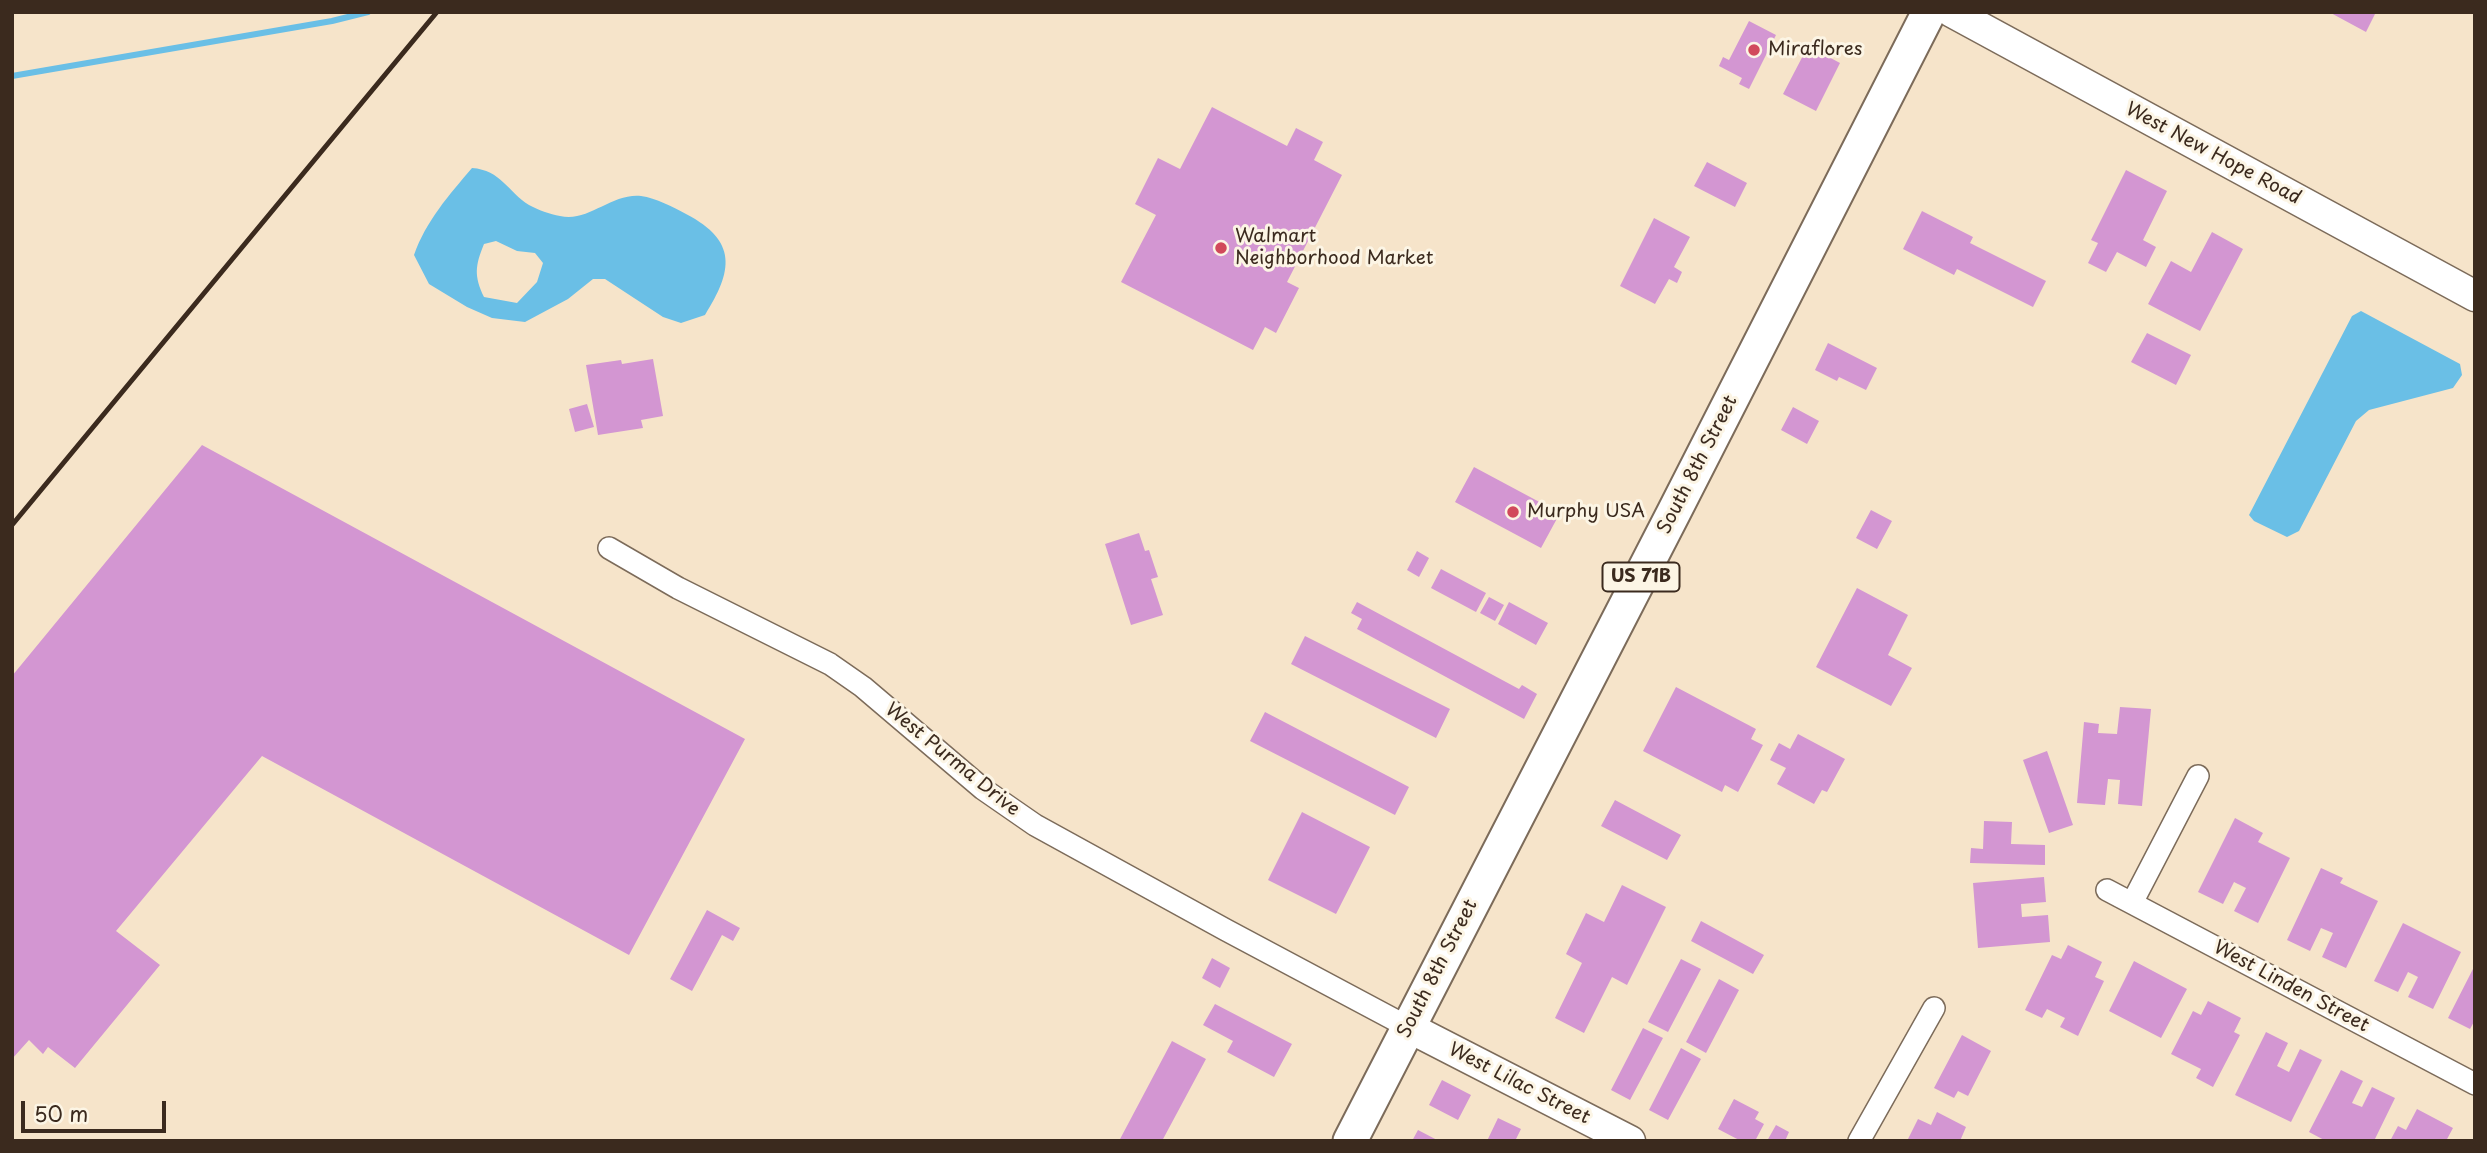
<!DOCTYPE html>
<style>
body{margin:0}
#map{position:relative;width:2487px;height:1153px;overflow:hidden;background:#f6e4ca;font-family:"Playpen Sans",sans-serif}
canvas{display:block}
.frame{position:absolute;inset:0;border:14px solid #3b2a1e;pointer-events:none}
.scale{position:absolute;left:21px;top:1101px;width:145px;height:32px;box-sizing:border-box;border:4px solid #3b2a1e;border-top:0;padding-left:9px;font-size:21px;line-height:24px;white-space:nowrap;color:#3b2a1e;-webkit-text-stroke:5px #fcf5e5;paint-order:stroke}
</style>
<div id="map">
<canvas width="2487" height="1153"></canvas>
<div class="frame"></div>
<div class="scale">50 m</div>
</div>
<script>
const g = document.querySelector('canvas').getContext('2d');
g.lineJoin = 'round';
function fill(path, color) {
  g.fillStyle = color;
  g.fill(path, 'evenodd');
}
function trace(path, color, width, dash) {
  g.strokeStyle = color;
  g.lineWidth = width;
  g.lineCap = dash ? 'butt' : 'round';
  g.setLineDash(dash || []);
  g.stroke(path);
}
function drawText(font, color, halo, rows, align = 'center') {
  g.font = font + ' "Playpen Sans",sans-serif';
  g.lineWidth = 6;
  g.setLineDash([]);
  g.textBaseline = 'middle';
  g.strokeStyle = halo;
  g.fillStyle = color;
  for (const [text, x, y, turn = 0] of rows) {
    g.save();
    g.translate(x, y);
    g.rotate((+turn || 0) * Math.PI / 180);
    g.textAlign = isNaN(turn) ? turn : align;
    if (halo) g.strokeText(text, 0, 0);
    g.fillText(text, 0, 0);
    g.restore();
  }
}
fill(new Path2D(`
 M472 168C501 170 508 192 529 205 538 210 550 214 560 216 588 223 611 193 641 196 656 198 673 207 686 214 738 241 733 271 705 315L681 323 663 317 605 279H593L568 299 525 322 492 318 467 307 429 284 414 255C426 221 449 195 472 168ZM496 241 517 251 535 253 543 263 537 282 517 303 484 297C474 276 475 266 484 244Z
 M2361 311 2460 364 2462 375 2453 388 2369 410 2356 421 2299 531 2287 537 2254 521 2249 515 2352 316Z`), '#6abfe6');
trace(new Path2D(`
 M12 76 332 21 368 12`), '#6abfe6', 6);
fill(new Path2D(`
 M2329 12H2376L2366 32Z
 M1749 21 1776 35 1749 89 1739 84 1742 78 1719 66 1723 57 1729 60Z
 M1808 46 1840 63 1816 111 1783 94Z
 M1212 107 1287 146 1296 128 1323 142 1314 160 1342 175 1287 282 1299 288 1276 333 1265 327 1253 350 1121 282 1156 215 1135 204 1158 158 1180 169Z
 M1707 162 1747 183 1735 207 1694 186Z
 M2126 170 2167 191 2143 240 2156 247 2146 267 2117 252 2106 272 2088 263 2098 243 2091 240Z
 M1922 211 1973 237 1970 243 2046 281 2033 307 1957 269 1954 275 1903 249Z
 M1654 218 1690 237 1674 267 1682 272 1677 283 1669 279 1655 304 1620 286Z
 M2212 232 2243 249 2200 331 2148 304 2171 261 2191 272Z
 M2147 333 2191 355 2176 385 2131 362Z
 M1828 343 1877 368 1866 390 1839 377 1837 381 1815 370Z
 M653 359 663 416 641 420 643 428 598 435 586 365 621 360 622 364Z
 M587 404 594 427 575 432 569 409Z
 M1793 407 1819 421 1807 444 1781 430Z
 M202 445 745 739 629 955 262 756 116 931 160 965 75 1068 48 1047 43 1054 29 1040 12 1059V676Z
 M1474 467 1560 513 1541 548 1455 502Z
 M1871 510 1892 521 1877 549 1856 538Z
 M1139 533 1145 551 1149 550 1158 577 1151 579 1163 615 1131 625 1105 544Z
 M1417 551 1429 558 1419 577 1407 570Z
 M1441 569 1486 593 1476 612 1431 588Z
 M1857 588 1908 615 1888 655 1912 668 1891 706 1816 667Z
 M1489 597 1504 605 1495 621 1480 613Z
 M1357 602 1519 689 1522 685 1537 694 1524 719 1357 629 1362 619 1351 613Z
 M1509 602 1548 623 1536 645 1498 624Z
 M1305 636 1450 709 1436 738 1291 664Z
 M1676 687 1756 729 1751 739 1763 745 1738 792 1725 785 1722 792 1643 751Z
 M2120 707 2151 709 2142 806 2118 804 2120 780 2108 779 2105 805 2077 803 2084 722 2099 724 2098 733 2117 734Z
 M1265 712 1409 787 1395 815 1250 741Z
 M1798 734 1845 759 1827 792 1822 790 1814 804 1777 784 1786 768 1770 760 1779 743 1790 749Z
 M2047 751 2073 825 2049 833 2023 760Z
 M1615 800 1681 835 1667 860 1601 826Z
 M1302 812 1370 847 1336 914 1268 880Z
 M2235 818 2263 833 2258 842 2290 858 2258 923 2234 911 2246 888 2234 882 2223 904 2198 892Z
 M1984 821 2012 822 2011 844 2045 845V865L1970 863 1971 848 1983 849Z
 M2321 868 2343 878 2340 883 2378 901 2346 968 2322 957 2333 933 2321 928 2310 951 2287 940Z
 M2044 877 2046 902 2021 904 2022 917 2048 915 2050 942 1978 948 1973 883Z
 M1622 885 1666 907 1627 985 1612 977 1584 1033 1555 1018 1582 963 1566 954 1586 913 1604 922Z
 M707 910 740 928 733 941 722 935 692 991 670 979Z
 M1701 921 1764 955 1753 974 1691 941Z
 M2403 923 2461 952 2433 1009 2408 997 2418 977 2408 972 2398 992 2374 981Z
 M2068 945 2102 962 2095 977 2104 981 2078 1036 2060 1027 2065 1018 2047 1009 2042 1018 2025 1010 2052 955 2061 959Z
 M1212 958 1230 968 1220 988 1202 978Z
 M1681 959 1701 969 1668 1032 1648 1022Z
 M2134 961 2187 989 2161 1038 2109 1011Z
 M2475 965V1020L2470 1029 2448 1018Z
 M1719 979 1739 990 1706 1053 1686 1042Z
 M2208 1001 2241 1018 2234 1032 2240 1035 2213 1087 2196 1078 2201 1069 2171 1054 2193 1011 2201 1015Z
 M1215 1004 1292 1044 1274 1077 1227 1052 1233 1041 1203 1025Z
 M1643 1028 1663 1038 1630 1100 1611 1090Z
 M2266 1032 2288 1043 2277 1066 2289 1072 2300 1049 2322 1060 2291 1122 2235 1095Z
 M1962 1035 1991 1051 1968 1096 1958 1091 1954 1098 1934 1088Z
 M1172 1041 1206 1059 1162 1141H1119Z
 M1681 1048 1701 1059 1668 1120 1649 1110Z
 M2341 1070 2363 1081 2352 1103 2362 1107 2372 1087 2395 1098 2374 1141H2326L2309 1132Z
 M1442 1080 1471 1095 1458 1120 1429 1105Z
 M1734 1099 1759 1112 1755 1119 1764 1124 1755 1141H1741L1718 1129Z
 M2417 1109 2453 1128 2446 1141H2390L2398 1126 2406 1130Z
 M1937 1112 1966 1127 1960 1141H1912L1908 1139 1918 1119 1931 1125Z
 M1498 1118 1521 1129 1515 1141H1487Z
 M1776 1125 1789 1132 1785 1141H1767Z
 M1418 1130 1439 1141H1412Z`), '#d396d2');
const street = new Path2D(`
 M609 548 678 588 830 664 863 687 983 789 1035 825 1226 930 1408 1027
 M2107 890 2475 1084
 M2132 903 2198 776
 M1859 1141 1934 1008`);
const secondary = new Path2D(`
 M1952 12 2475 296
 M1408 1027 1630 1141`);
const primary = new Path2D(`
 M1350 1141 1674 512 1929 12`);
trace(street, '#7c6b5a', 24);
trace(secondary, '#7c6b5a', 33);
trace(primary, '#7c6b5a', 37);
trace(street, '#fff', 21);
trace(secondary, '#fff', 30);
trace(primary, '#fff', 33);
trace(new Path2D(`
 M12 525 437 12`), '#3b2a1e', 5);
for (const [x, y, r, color] of [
 [1754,50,7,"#d1495b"],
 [1221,248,7,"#d1495b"],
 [1513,512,7,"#d1495b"]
]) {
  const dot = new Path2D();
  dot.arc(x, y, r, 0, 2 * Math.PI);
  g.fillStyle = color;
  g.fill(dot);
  trace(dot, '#fcf5e5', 2.5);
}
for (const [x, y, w] of [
 [1641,577,77]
]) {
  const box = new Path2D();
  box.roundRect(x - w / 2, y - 14.5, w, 29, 5);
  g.fillStyle = '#fcf5e5';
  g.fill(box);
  trace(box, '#3b2a1e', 2);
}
drawText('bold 18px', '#3b2a1e', null, [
 ["US 71B",1641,577]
]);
drawText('19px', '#3b2a1e', '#fcf5e5', [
 ["Miraflores",1768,50],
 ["Walmart",1235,237],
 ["Neighborhood Market",1235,259],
 ["Murphy USA",1527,512]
], 'left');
drawText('19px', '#3b2a1e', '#fcf5e5', [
 ["West New Hope Road",2213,154,28],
 ["South 8th Street",1698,465,-63],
 ["West Purma Drive",952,760,39],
 ["South 8th Street",1438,969,-63],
 ["West Linden Street",2291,987,28],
 ["West Lilac Street",1519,1084,27]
]);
</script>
